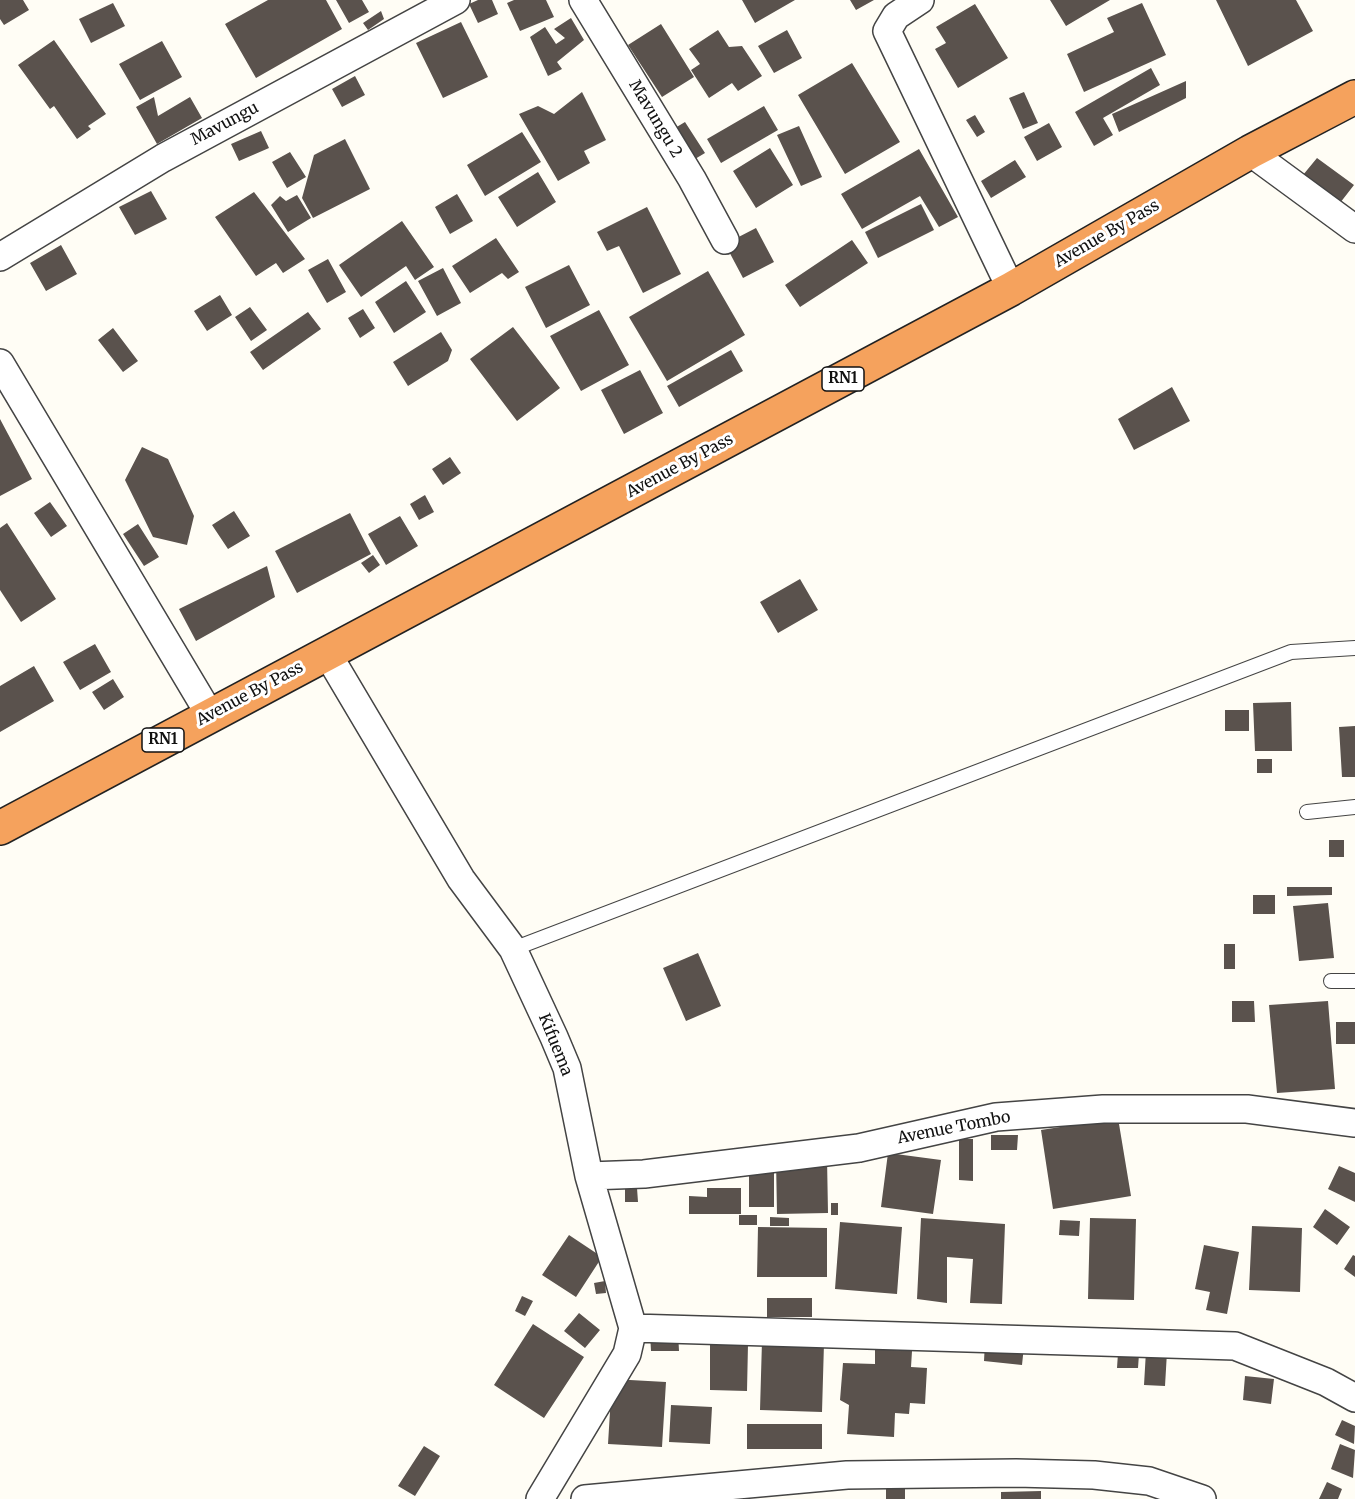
<!DOCTYPE html>
<style>
body{margin:0}
canvas{display:block;background:#fffdf5}
</style>
<canvas width="1355" height="1499"></canvas>
<script>
const g = document.querySelector('canvas').getContext('2d');
g.lineJoin = 'round';
function fill(path, color) {
  g.fillStyle = color;
  g.fill(path, 'evenodd');
}
function trace(path, color, width, dash) {
  g.strokeStyle = color;
  g.lineWidth = width;
  g.lineCap = dash ? 'butt' : 'round';
  g.setLineDash(dash || []);
  g.stroke(path);
}
function drawText(font, color, halo, rows, align = 'center') {
  g.font = font + ' Merriweather,serif';
  g.lineWidth = 6;
  g.setLineDash([]);
  g.textBaseline = 'middle';
  g.strokeStyle = halo;
  g.fillStyle = color;
  for (const [text, x, y, turn = 0] of rows) {
    g.save();
    g.translate(x, y);
    g.rotate((+turn || 0) * Math.PI / 180);
    g.textAlign = isNaN(turn) ? turn : align;
    if (halo) g.strokeText(text, 0, 0);
    g.fillText(text, 0, 0);
    g.restore();
  }
}
fill(new Path2D(`
 M0 0H23L29 10 4 25 0 19Z
 M268 0H326L342 29 256 78 225 24Z
 M336 0H362L369 12 349 23Z
 M478 0H492L498 14 478 23 469 4Z
 M514 0H546L554 17 520 31 507 3Z
 M742 0H795L755 23Z
 M850 0H874L856 10Z
 M1050 0H1110L1066 26Z
 M1216 0H1296L1313 31 1248 66Z
 M113 3 125 26 91 43 79 19Z
 M1142 3 1166 55 1084 92 1067 54 1114 32 1107 18Z
 M975 4 1008 58 958 88 935 49 946 43 936 27Z
 M381 11 384 19 368 30 363 23Z
 M571 18 584 40 557 62 562 69 548 76 530 37 545 27 556 44 565 38 554 29Z
 M461 22 488 77 443 98 416 43Z
 M661 24 694 77 662 97 628 45Z
 M718 30 729 47 742 46 762 76 738 91 732 83 709 98 691 70 700 64 689 49Z
 M787 30 802 58 774 73 758 46Z
 M54 40 106 114 88 126 91 129 77 139 54 106 50 109 18 65Z
 M162 41 182 77 140 100 119 64Z
 M852 63 900 142 845 174 798 95Z
 M1151 68 1160 85 1103 118 1113 135 1094 146 1075 112Z
 M355 76 365 95 342 107 332 89Z
 M1186 81V98L1119 132 1112 114Z
 M582 92 606 140 584 151 590 163 558 181 519 114 538 106 554 114Z
 M1024 92 1038 123 1023 129 1009 98Z
 M154 97 158 116 190 97 202 118 157 144 136 107Z
 M764 106 778 130 721 163 707 139Z
 M975 115 985 132 977 137 966 120Z
 M685 122 705 153 690 162 670 131Z
 M1049 123 1062 147 1037 161 1024 137Z
 M799 126 822 177 801 186 777 135Z
 M261 131 269 148 239 161 231 144Z
 M522 132 541 162 485 196 467 165Z
 M345 139 370 189 313 218 302 198 314 155Z
 M770 148 793 185 756 208 733 171Z
 M919 149 958 217 939 227 920 196 862 229 841 194Z
 M290 152 306 177 287 188 272 162Z
 M1317 158 1354 185 1340 203 1303 175Z
 M1015 160 1026 177 991 198 981 181Z
 M538 172 556 202 517 227 498 197Z
 M151 191 167 219 135 235 119 207Z
 M254 192 305 259 283 273 276 263 256 276 215 217Z
 M457 194 473 221 450 234 435 207Z
 M297 195 311 218 288 232 271 205 280 196 286 201Z
 M921 204 934 230 878 258 865 232Z
 M647 207 681 274 643 293 619 246 607 251 597 232Z
 M402 221 434 267 415 280 406 266 361 297 339 265Z
 M756 228 774 262 743 278 725 244Z
 M496 238 519 272 508 279 502 273 470 293 452 266Z
 M852 240 868 263 800 307 785 285Z
 M61 245 77 274 46 291 30 263Z
 M328 259 346 292 327 303 308 270Z
 M569 265 590 305 546 328 525 287Z
 M443 268 461 303 437 316 418 281Z
 M708 271 745 335 667 381 629 317Z
 M406 281 426 312 394 333 375 302Z
 M220 295 232 315 207 331 194 311Z
 M250 307 267 330 251 341 235 317Z
 M363 309 375 328 360 338 348 318Z
 M599 310 629 365 581 391 550 336Z
 M308 312 321 329 263 370 250 352Z
 M513 327 560 388 517 421 470 359Z
 M113 328 138 361 123 372 98 340Z
 M441 332 452 350 448 361 408 386 393 362Z
 M731 350 743 371 679 407 667 386Z
 M640 370 663 413 624 434 601 390Z
 M1172 387 1190 421 1134 450 1118 419Z
 M0 419 32 479 0 496Z
 M142 447 168 459 194 516 187 545 153 537 125 480Z
 M450 457 461 473 443 485 432 469Z
 M425 495 434 512 419 520 410 504Z
 M50 502 67 526 51 537 34 513Z
 M234 511 250 536 228 549 212 525Z
 M350 513 371 554 297 593 275 551Z
 M400 516 418 546 386 565 368 534Z
 M7 523 56 599 21 622 0 590V528Z
 M138 524 159 557 144 566 123 534Z
 M373 555 380 565 369 573 361 563Z
 M267 566 275 597 196 641 179 609Z
 M800 579 818 610 778 633 760 602Z
 M95 644 111 672 80 690 63 662Z
 M34 666 54 701 0 732V686Z
 M113 679 124 697 104 710 92 692Z
 M1291 702 1292 751H1255L1253 703Z
 M1225 710H1249V731H1225Z
 M1355 726V777H1342L1339 727Z
 M1257 759H1272V773H1257Z
 M1329 840H1344V857H1329Z
 M1287 887H1332V895L1287 896Z
 M1253 895H1275V914H1253Z
 M1328 903 1334 958 1299 961 1293 906Z
 M1224 944H1235V969H1224Z
 M698 953 721 1006 686 1021 663 968Z
 M1232 1001H1254L1255 1022H1232Z
 M1328 1001 1335 1089 1277 1093 1269 1005Z
 M1336 1022H1355V1044H1336Z
 M1118 1118 1131 1196 1053 1209 1041 1130Z
 M991 1135H1018L1017 1150H991Z
 M959 1139H973V1181L959 1180Z
 M888 1153 941 1160 933 1214 881 1207Z
 M827 1158 828 1213 777 1214 776 1159Z
 M749 1164H774V1207H749Z
 M1339 1166 1355 1173V1202L1328 1189Z
 M625 1188H637L638 1202H625Z
 M707 1188H741V1214H689V1196L707 1197Z
 M831 1203H838V1215H831Z
 M1325 1209 1350 1227 1337 1245 1313 1227Z
 M739 1215H757V1225H739Z
 M770 1217 789 1218V1226H770Z
 M921 1218 1005 1224 1002 1304 970 1303 973 1259 947 1257V1303L917 1299Z
 M1090 1218 1136 1219 1134 1300 1088 1299Z
 M1060 1220 1080 1221 1079 1236 1059 1235Z
 M840 1222 902 1227 897 1294 835 1289Z
 M1252 1226 1302 1228 1300 1292 1249 1290Z
 M758 1227 827 1228V1277H757Z
 M569 1235 602 1257 576 1297 542 1275Z
 M1204 1245 1239 1252 1227 1314 1206 1310 1210 1292 1195 1289Z
 M1353 1255 1355 1256V1277L1344 1269Z
 M605 1281 606 1293 596 1294 594 1283Z
 M522 1296 533 1301 525 1316 515 1311Z
 M767 1298H812V1317H767Z
 M579 1313 600 1330 585 1348 564 1331Z
 M533 1324 584 1357 544 1418 494 1385Z
 M678 1332 679 1351H651L650 1333Z
 M762 1341 824 1343 822 1412 760 1410Z
 M985 1342 1024 1346 1022 1365 984 1361Z
 M710 1343 748 1344 747 1391 710 1390Z
 M875 1349 912 1351 911 1367 927 1368 925 1404 910 1403 909 1414 895 1413 894 1437 847 1434 849 1405 840 1400 843 1363 875 1364Z
 M1146 1351 1167 1352 1165 1386 1144 1385Z
 M1118 1353 1139 1354 1138 1368H1117Z
 M1245 1376 1274 1379 1271 1404 1243 1400Z
 M612 1379 666 1382 662 1447 608 1444Z
 M671 1405 712 1407 710 1444 669 1442Z
 M1342 1420 1355 1426 1354 1444 1335 1435Z
 M747 1424H822V1449H747Z
 M1340 1444 1355 1450 1353 1478 1331 1469Z
 M424 1446 440 1456 415 1496 398 1486Z
 M1327 1482 1342 1489 1338 1499H1319Z
 M886 1484H905V1499H886Z
 M1041 1491V1499H1001V1492Z`), '#5a524d');
const lane = new Path2D(`
 M1307 812 1355 807
 M513 949 1291 652 1355 648
 M1331 981H1355`);
const street = new Path2D(`
 M583 0 692 179 725 240
 M920 0 896 16 887 31 1011 289
 M1250 152 1355 229
 M0 257 163 158 456 0
 M0 363 210 715
 M327 653 461 879 513 949 554 1037 567 1068 589 1176 633 1328 627 1354 540 1499
 M589 1176 644 1174 859 1148 996 1117 1103 1109H1247L1355 1123
 M633 1328 1235 1346 1326 1382 1355 1398
 M585 1499 847 1475 1016 1473 1094 1475 1149 1481 1202 1499`);
const highway = new Path2D(`
 M0 828 1011 289 1250 152 1355 97`);
trace(lane, '#444', 16);
trace(street, '#444', 30);
trace(highway, '#222', 36);
trace(lane, '#fff', 14);
trace(street, '#fff', 27);
trace(highway, '#f5a25d', 33);
for (const [x, y, w] of [
 [843,379,42],
 [163,740,42]
]) {
  const box = new Path2D();
  box.roundRect(x - w / 2, y - 12, w, 24, 4.5);
  g.fillStyle = '#fff';
  g.fill(box);
  trace(box, '#111', 1.5);
}
drawText('bold 15px', '#111', null, [
 ["RN1",843,379],
 ["RN1",163,740]
]);
drawText('16px', '#111', '#fff', [
 ["Mavungu 2",655,119,59],
 ["Mavungu",225,124,-28],
 ["Avenue By Pass",1107,234,-30],
 ["Avenue By Pass",680,466,-28],
 ["Avenue By Pass",250,694,-28],
 ["Kifuema",555,1045,68],
 ["Avenue Tombo",954,1128,-11]
]);
</script>
